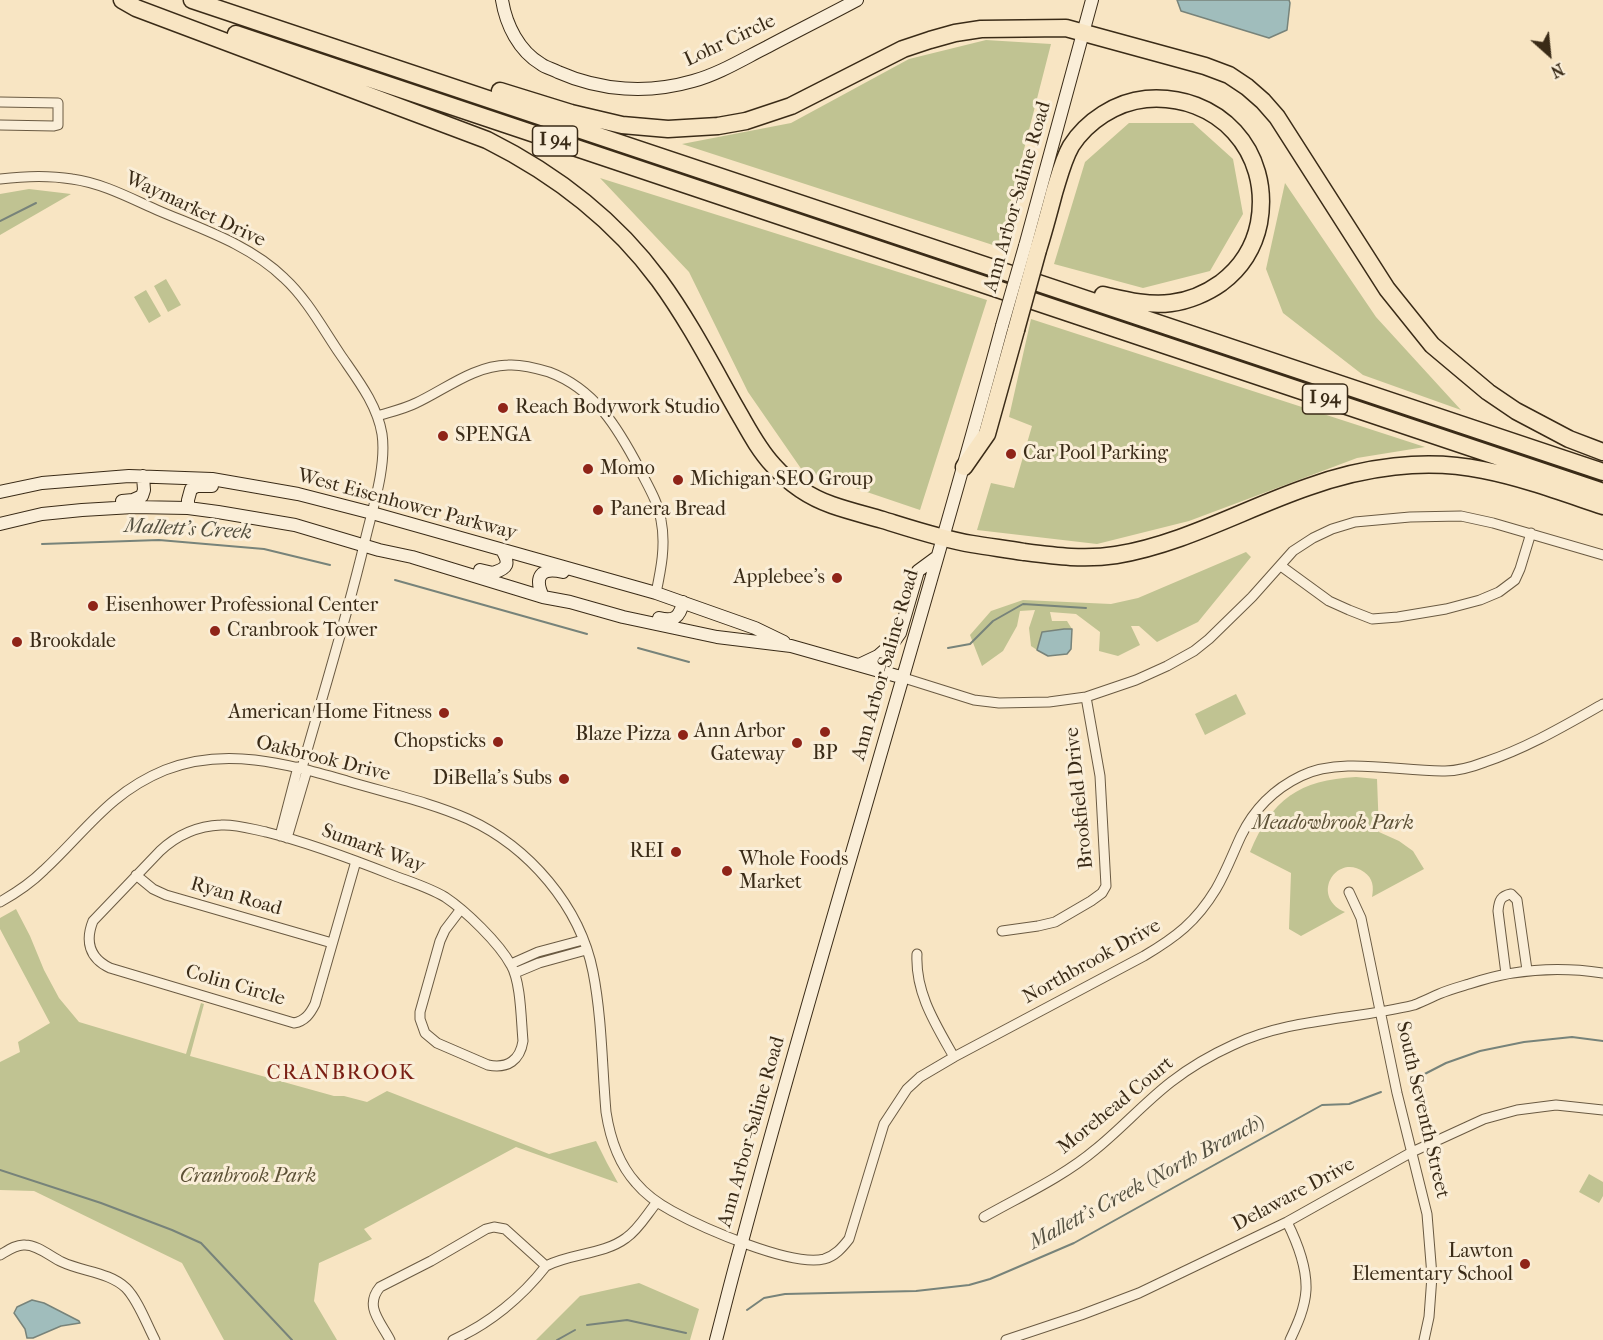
<!DOCTYPE html>
<style>
body{margin:0}
#map{position:relative;width:1603px;height:1340px;overflow:hidden;background:#f8e5c3;font-family:"IM FELL French Canon",serif}
canvas{display:block}
.north{position:absolute;left:1519px;top:24px;width:60px;height:60px;-webkit-text-stroke:4px #faeed8;paint-order:stroke;rotate:153deg;font-size:16px;font-weight:700;line-height:24px;text-align:center;color:#3a2b17}
.north::after{content:'';display:block;margin:auto;width:21px;height:27px;background:#3a2b17;clip-path:polygon(50% 0,100% 100%,50% 72%,0 100%)}
</style>
<div id="map">
<canvas width="1603" height="1340"></canvas>
<div class="north">N</div>
</div>
<script>
const g = document.querySelector('canvas').getContext('2d');
g.lineJoin = 'round';
function fill(path, color) {
  g.fillStyle = color;
  g.fill(path, 'evenodd');
}
function trace(path, color, width, dash) {
  g.strokeStyle = color;
  g.lineWidth = width;
  g.lineCap = dash ? 'butt' : 'round';
  g.setLineDash(dash || []);
  g.stroke(path);
}
function drawText(font, color, halo, rows, align = 'center') {
  g.font = font + ' "IM FELL French Canon",serif';
  g.lineWidth = 6;
  g.setLineDash([]);
  g.textBaseline = 'middle';
  g.strokeStyle = halo;
  g.fillStyle = color;
  for (const [text, x, y, turn = 0] of rows) {
    g.save();
    g.translate(x, y);
    g.rotate((+turn || 0) * Math.PI / 180);
    g.textAlign = isNaN(turn) ? turn : align;
    if (halo) g.strokeText(text, 0, 0);
    g.fillText(text, 0, 0);
    g.restore();
  }
}
fill(new Path2D(`
 M986 40 1051 44 999 247 682 144 791 123 909 59Z
 M1129 123H1193L1233 159 1243 214 1210 271 1143 288 1054 264 1085 162Z
 M600 178 987 300 920 510 802 470 748 392 689 272Z
 M1285 183 1376 317 1461 410 1363 375 1283 313 1266 269Z
 M29 189 71 194 0 235V194Z
 M166 279 181 305 168 312 154 286Z
 M146 290 161 316 149 323 134 297Z
 M1031 319 1425 447 1357 458 1189 521 1097 544 977 530 991 483 1014 488 1032 426 1009 417Z
 M1246 552 1251 557 1198 622 1157 642 1139 626H1131L1140 645 1118 656 1099 651 1100 632 1076 614 1050 612 1052 621H1067L1072 629 1042 632 1037 650 1031 646 1029 628 1035 610 1020 611 1017 626 1003 651 982 666 970 635 991 611 1023 600 1111 604 1138 598Z
 M1236 694 1246 714 1205 735 1195 714Z
 M1356 777 1377 779 1379 832 1399 841 1413 851 1424 869 1372 897C1374 887 1373 878 1364 872 1337 852 1309 896 1345 912L1301 936 1289 929 1291 873 1250 852C1272 799 1299 780 1356 777Z
 M16 909 30 936 44 970 59 998 79 1022 186 1054 201 1003 204 1004 190 1056 334 1096H344L367 1102 387 1091 549 1154 596 1141 607 1163 618 1183 516 1147 364 1229 372 1239 319 1263 314 1301 337 1340H224L182 1263 34 1191 0 1190V1062L20 1052 18 1042 50 1023 0 929V918Z
 M1589 1174 1603 1182V1196L1599 1203 1579 1192Z
 M639 1283 699 1309 690 1340H536L580 1296Z`), '#c0c392');
const water = new Path2D(`
 M1177 0H1289L1290 3 1287 30 1269 38 1181 11Z
 M1064 629H1072L1071 649 1067 654 1048 656 1037 650 1042 632Z
 M32 1300 44 1303 79 1321 80 1323 61 1326 33 1338H27L25 1329 14 1313 17 1307Z`);
fill(water, '#a0bdbc');
trace(water, '#77837a', 1.5);
trace(new Path2D(`
 M0 221 36 203
 M42 544 159 540 264 549 330 565
 M395 580 587 634
 M638 648 689 662
 M948 648 970 644 993 621 1023 604 1086 608
 M1413 1080 1446 1063 1480 1051 1524 1042 1572 1037 1603 1041
 M0 1170 101 1203 172 1230 201 1243 292 1340
 M747 1310 764 1298 785 1294 916 1291 969 1285 990 1279 1074 1243 1322 1105 1349 1104 1381 1092
 M587 1325 627 1320 686 1333
 M557 1340 575 1330`), '#77837a', 2);
const street = new Path2D(`
 M0 102 58 103V125L54 126 0 125
 M0 179C24 176 48 175 72 179 102 183 130 198 157 210 201 229 249 244 284 278 307 299 323 329 340 354 357 379 377 404 382 434 387 468 371 513 364 545 346 620 323 694 302 768
 M377 416C390 412 404 409 416 403 446 389 473 366 508 365 522 364 536 368 549 372 595 389 618 428 640 470 648 486 658 502 661 520 666 545 661 569 656 593
 M1281 566 1329 601 1349 610 1372 619 1398 617 1446 609 1480 600 1499 592 1515 580 1520 569 1531 533
 M904 678 974 700 999 703 1049 702 1086 697 1136 680 1167 666 1194 651 1209 639 1252 597 1293 551 1313 538 1332 529 1355 522 1410 517 1461 516 1493 523 1603 555
 M280 836 298 767
 M287 838 307 770
 M356 861 315 1004C310 1014 305 1021 294 1023L110 968C89 958 85 941 93 921L160 851C177 835 197 826 221 825 236 824 251 829 266 832 310 843 352 859 395 876 411 882 430 888 445 897 466 911 499 943 511 965 521 982 521 1020 523 1041 520 1060 508 1069 488 1065L437 1043 425 1033 420 1019V1012L440 941 445 930 461 909
 M136 875 153 889 166 895 332 943
 M1349 892 1361 918 1397 1093 1427 1214 1432 1276 1429 1317 1424 1340
 M0 902C16 893 31 883 44 870 86 831 109 793 165 770 226 746 287 764 347 781 387 793 430 802 468 819 529 847 580 906 593 972 602 1018 602 1066 606 1112 610 1138 618 1163 636 1183 646 1195 659 1204 672 1211 703 1228 791 1267 824 1259 835 1256 842 1248 849 1239L884 1124 907 1089 920 1077 954 1057 1144 956C1176 937 1196 922 1216 889 1226 872 1233 853 1241 836 1254 809 1274 789 1301 776 1341 756 1401 772 1445 771 1458 771 1472 767 1485 762 1527 748 1564 726 1603 704
 M1002 931 1038 926 1055 922 1091 901 1102 893 1106 886 1100 776 1086 697
 M917 954C915 993 936 1025 954 1057
 M511 964 538 952 583 940
 M515 973 539 963 586 950
 M1506 974 1498 911C1499 900 1501 896 1511 894L1517 900 1527 970
 M984 1217C1021 1196 1063 1177 1096 1149 1122 1128 1144 1103 1171 1082 1189 1068 1211 1055 1233 1045 1289 1018 1354 1020 1414 1005 1422 1002 1430 998 1439 994 1448 990 1459 987 1469 984 1513 969 1557 966 1603 973
 M1287 1222C1297 1242 1307 1267 1306 1290 1305 1308 1297 1325 1290 1340
 M0 1255C7 1251 16 1244 25 1245 38 1245 51 1257 62 1262 83 1272 109 1272 126 1288 138 1300 147 1325 155 1340
 M546 1266C571 1253 603 1255 626 1238 639 1229 647 1214 657 1202
 M390 1340C380 1321 364 1306 380 1287L431 1261 486 1229 494 1227 505 1229 546 1266C522 1297 489 1324 453 1340
 M1006 1340 1081 1315 1139 1293 1287 1222 1412 1152 1484 1119 1517 1110 1556 1105 1603 1110`);
const secondary = new Path2D(`
 M502 0C506 25 519 51 541 64 546 68 553 69 558 72 601 91 648 94 693 81 719 74 743 59 767 47 797 31 827 16 857 0
 M1025 246 1092 0
 M0 492 42 483 129 476 212 479 298 494 372 513 656 593 755 628 784 642
 M122 501 133 500 142 496 144 490 143 476
 M188 508V500L191 489 197 486H212
 M0 524 42 514 82 510 133 507 188 508 218 512 295 525 379 550 412 557 543 597 570 602 623 617 717 637 791 646 904 678
 M480 570 493 573C508 568 510 564 502 550
 M543 597C534 577 540 567 563 572
 M659 618C674 622 680 617 683 602
 M859 665 878 656 893 643 900 633 918 571 937 557
 M716 1340C725 1306 733 1272 743 1238 781 1096 822 955 863 815 910 652 958 490 1002 326`);
const highway = new Path2D(`
 M122 0 136 8 487 140C555 174 614 219 659 280 689 321 712 366 737 410 748 429 758 449 773 465 789 483 809 497 832 505 849 511 866 515 883 520 912 529 942 539 972 544 989 547 1007 549 1024 552 1055 556 1085 560 1116 555 1183 544 1244 509 1308 487 1363 467 1425 458 1483 470 1524 478 1564 493 1603 506
 M192 0 1603 472
 M236 34 1603 492
 M500 91 571 113 622 125 668 129 718 126 746 121 791 106 903 49 930 40 955 33 981 29 1066 28 1205 66 1229 75 1247 87 1263 101 1277 117 1387 289 1432 345 1488 392 1516 411 1569 439 1603 452
 M1038 250C1044 231 1049 212 1054 193 1059 177 1063 160 1071 146 1087 121 1116 102 1146 99 1218 93 1272 151 1259 223 1254 248 1241 268 1221 283 1207 293 1188 301 1171 303 1148 306 1125 300 1103 295
 M964 467 987 434 1016 330`);
trace(street, '#6a5a42', 11);
trace(secondary, '#3a2b17', 14);
trace(highway, '#3a2b17', 19);
trace(street, '#faeed8', 9);
trace(secondary, '#faeed8', 12);
trace(highway, '#f8e5c3', 16);
const secondaryBridge = new Path2D(`
 M1002 326 1025 246`);
const highwayBridge = new Path2D(`
 M1016 330 1038 250`);
trace(secondaryBridge, '#3a2b17', 14, []);
trace(highwayBridge, '#3a2b17', 19, []);
trace(secondaryBridge, '#faeed8', 12);
trace(highwayBridge, '#f8e5c3', 16);
for (const [x, y, r, color] of [
 [503,408,6,"#8f2418"],
 [443,436,6,"#8f2418"],
 [1011,454,6,"#8f2418"],
 [588,469,6,"#8f2418"],
 [678,480,6,"#8f2418"],
 [598,510,6,"#8f2418"],
 [837,578,6,"#8f2418"],
 [93,606,6,"#8f2418"],
 [215,631,6,"#8f2418"],
 [17,642,6,"#8f2418"],
 [444,713,6,"#8f2418"],
 [825,732,6,"#8f2418"],
 [683,735,6,"#8f2418"],
 [498,742,6,"#8f2418"],
 [797,743,6,"#8f2418"],
 [564,779,6,"#8f2418"],
 [676,852,6,"#8f2418"],
 [727,871,6,"#8f2418"],
 [1525,1264,6,"#8f2418"]
]) {
  const dot = new Path2D();
  dot.arc(x, y, r, 0, 2 * Math.PI);
  g.fillStyle = color;
  g.fill(dot);
  trace(dot, '#faeed8', 2);
}
for (const [x, y, w] of [
 [555,141,45],
 [1325,399,45]
]) {
  const box = new Path2D();
  box.roundRect(x - w / 2, y - 15, w, 30, 4.5);
  g.fillStyle = '#faeed8';
  g.fill(box);
  trace(box, '#3a2b17', 1.5);
}
drawText('bold 18px', '#3a2b17', null, [
 ["I 94",555,141],
 ["I 94",1325,399]
]);
drawText('20px', '#3a2b17', '#faeed8', [
 ["Lohr Circle",730,41,-25],
 ["Ann Arbor-Saline Road",1018,197,-74],
 ["Waymarket Drive",195,210,25],
 ["West Eisenhower Parkway",407,505,15],
 ["Ann Arbor-Saline Road",886,665,-74],
 ["Oakbrook Drive",323,759,14],
 ["Brookfield Drive",1080,798,-96],
 ["Sumark Way",373,849,20],
 ["Ryan Road",236,897,16],
 ["Northbrook Drive",1092,962,-29],
 ["Colin Circle",235,986,16],
 ["Morehead Court",1116,1106,-39],
 ["South Seventh Street",1422,1110,77],
 ["Ann Arbor-Saline Road",752,1132,-74],
 ["Delaware Drive",1294,1195,-28]
]);
drawText('20px', '#3a2b17', '#faeed8', [
 ["Reach Bodywork Studio",515,408],
 ["SPENGA",455,436],
 ["Car Pool Parking",1023,454],
 ["Momo",600,469],
 ["Michigan SEO Group",690,480],
 ["Panera Bread",610,510],
 ["Applebee's",825,578,"right"],
 ["Eisenhower Professional Center",105,606],
 ["Cranbrook Tower",227,631],
 ["Brookdale",29,642],
 ["American Home Fitness",432,713,"right"],
 ["Ann Arbor",785,732,"right"],
 ["Gateway",785,755,"right"],
 ["Blaze Pizza",671,735,"right"],
 ["Chopsticks",486,742,"right"],
 ["BP",825,754,"center"],
 ["DiBella's Subs",552,779,"right"],
 ["REI",664,852,"right"],
 ["Whole Foods",739,860],
 ["Market",739,883],
 ["Lawton",1513,1252,"right"],
 ["Elementary School",1513,1275,"right"]
], 'left');
drawText('italic 20px', '#5c5136', '#faeed8', [
 ["Meadowbrook Park",1333,824],
 ["Cranbrook Park",248,1177]
]);
drawText('italic 21px', '#545040', '#faeed8', [
 ["Mallett's Creek",188,530,3],
 ["Mallett's Creek (North Branch)",1147,1183,-28]
]);
g.letterSpacing = '1.5px';
drawText('21px', '#7a1f14', '#faeed8', [
 ["CRANBROOK",341,1074]
]);
g.letterSpacing = '0px';
</script>
